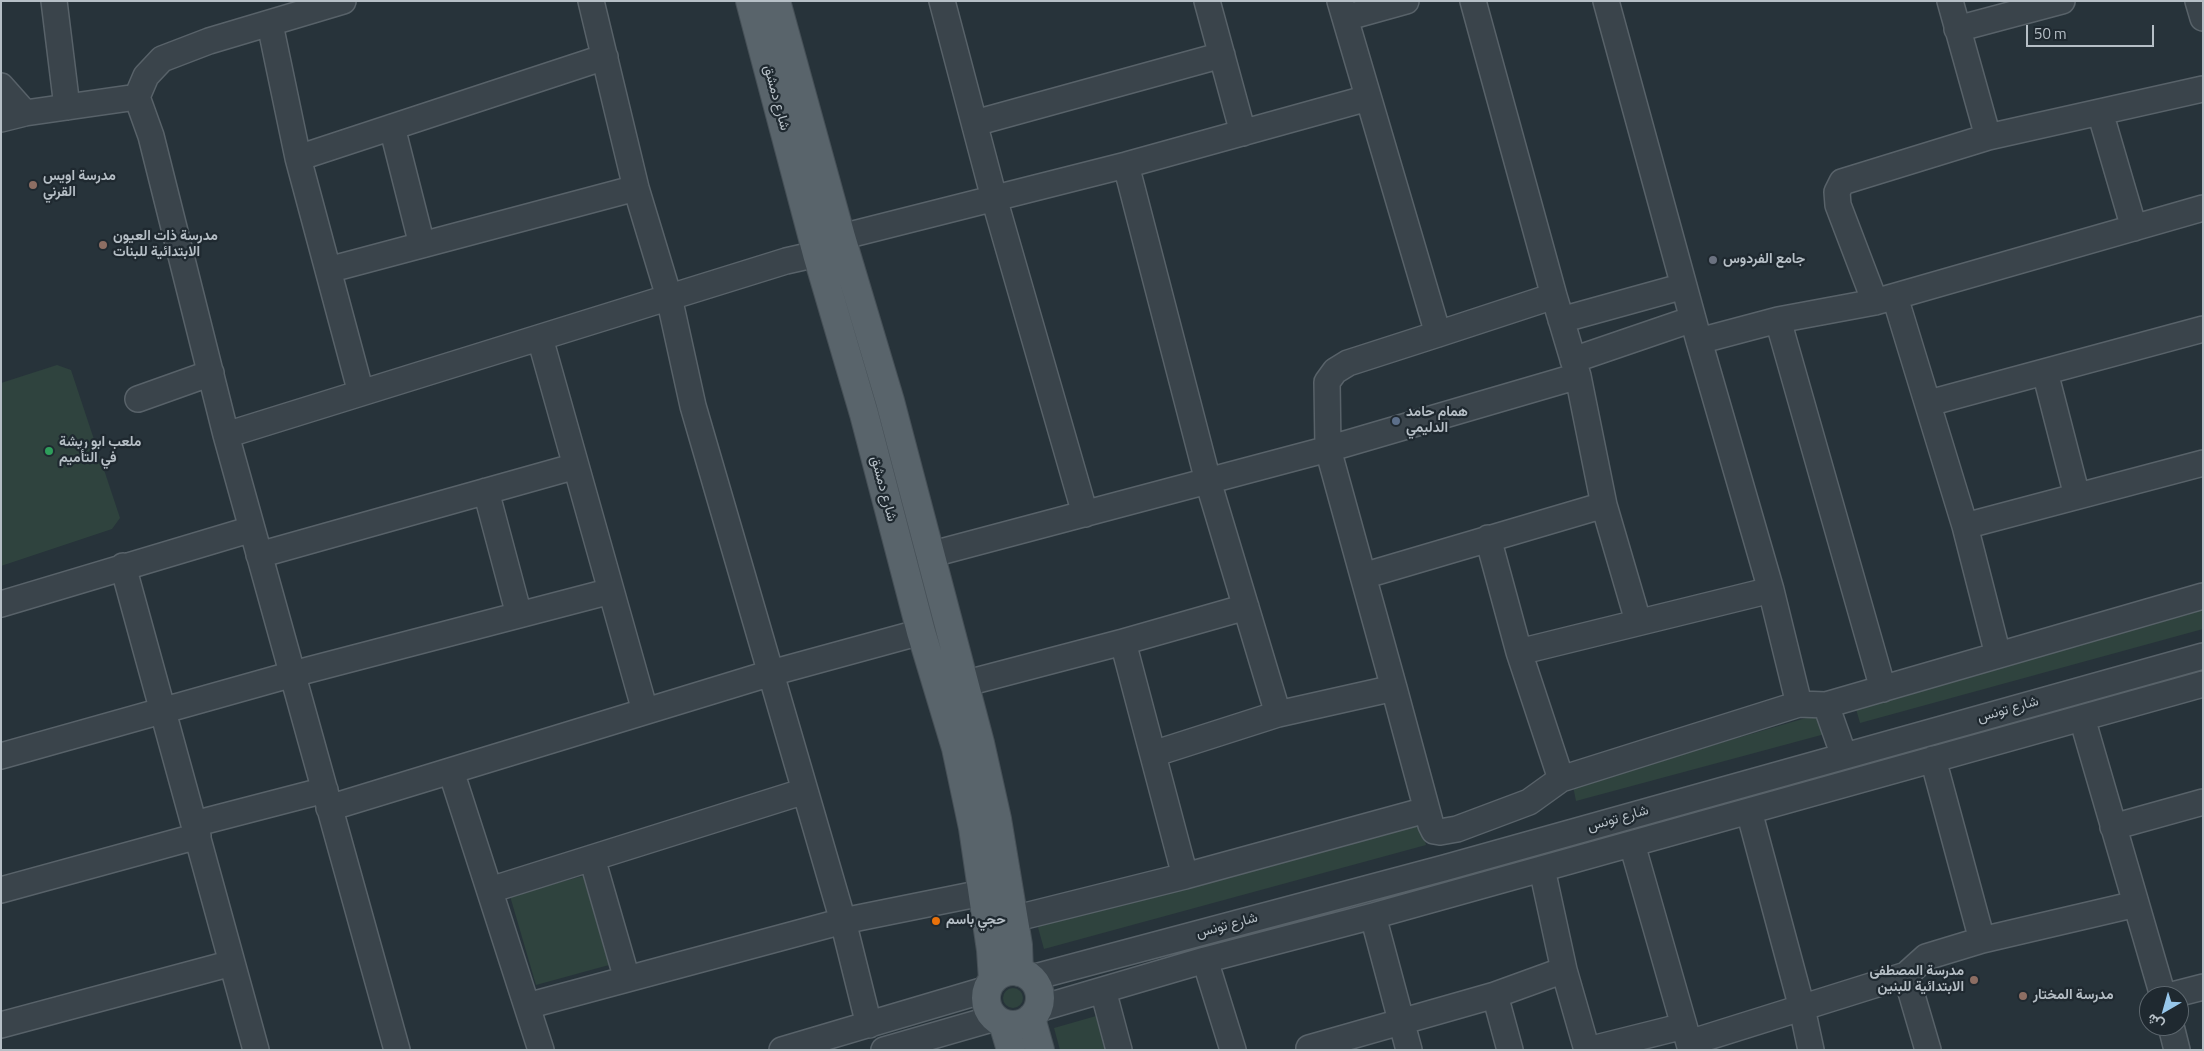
<!DOCTYPE html>
<meta charset="utf-8">
<style>
body{margin:0}
#map{position:relative;width:2204px;height:1051px;overflow:hidden;background:#27333a;font-family:"Titillium Web",Vazirmatn,sans-serif}
canvas{display:block}
.frame{position:absolute;inset:0;border:2px solid #b6bfc6;pointer-events:none}
.north{position:absolute;left:2139px;top:986px;width:50px;height:50px;box-sizing:border-box;background:#1f2930;border:1px solid #5b656c;border-radius:50%;rotate:218deg;font-size:14px;font-weight:700;line-height:20px;text-align:center;color:#b6bfc6}
.north::after{content:'';display:block;margin:auto;width:18px;height:22px;background:#97c7eb;clip-path:polygon(50% 0,100% 100%,50% 72%,0 100%)}
.scale{position:absolute;left:2026px;top:25px;width:128px;height:22px;box-sizing:border-box;border:2px solid #b6bfc6;border-top:0;padding-left:6px;font-size:15px;line-height:18px;white-space:nowrap;color:#b6bfc6;-webkit-text-stroke:4px #1f2930;paint-order:stroke}
</style>
<div id="map">
<canvas width="2204" height="1051"></canvas>
<div class="frame"></div>
<div class="north">ش</div>
<div class="scale">50 m</div>
</div>
<script>
const g = document.querySelector('canvas').getContext('2d');
g.lineJoin = 'round';
function fill(path, color) {
  g.fillStyle = color;
  g.fill(path, 'evenodd');
}
function trace(path, color, width, dash) {
  g.strokeStyle = color;
  g.lineWidth = width;
  g.lineCap = dash ? 'butt' : 'round';
  g.setLineDash(dash || []);
  g.stroke(path);
}
function drawText(font, color, halo, rows, align = 'center') {
  g.font = font + ' "Titillium Web",Vazirmatn,sans-serif';
  g.lineWidth = 4.5;
  g.setLineDash([]);
  g.textBaseline = 'middle';
  g.strokeStyle = halo;
  g.fillStyle = color;
  for (const [text, x, y, turn = 0] of rows) {
    g.save();
    g.translate(x, y);
    g.rotate((+turn || 0) * Math.PI / 180);
    g.textAlign = isNaN(turn) ? turn : align;
    if (halo) g.strokeText(text, 0, 0);
    g.fillText(text, 0, 0);
    g.restore();
  }
}
fill(new Path2D(`
 M57 365 71 370 120 518 112 529 1 566V383Z
 M2203 608V629L1860 723 1856 709Z
 M1816 715 1825 734 1576 801 1573 786Z
 M1420 820 1426 845 1044 949 1037 924Z
 M583 876 609 965 536 985 510 896Z
 M1003 998a10 10 0 1 1 20 0a10 10 0 1 1-20 0Z
 M1096 1016 1105 1050H1060L1054 1028Z`), '#2f433e');
const minor = new Path2D(`
 M54 1 67 107
 M591 1 636 188 669 297 693 406 843 921 982 893
 M942 1 994 198 1085 514
 M1207 1 1243 133
 M1340 1 1438 334 1554 296 1578 376 1604 505 1638 621
 M1473 1 1554 296
 M1950 1 1988 137
 M2198 1 2203 18
 M1345 18 1406 1
 M270 24 298 158 361 393
 M1957 29 2062 1
 M1 86 25 113
 M137 97 146 76 162 59 209 41 343 1
 M2100 112 2134 228
 M1 119 25 113 137 97 151 136 226 435 397 1050
 M975 123 1222 55
 M392 127 422 245
 M298 158 605 57
 M1126 165 1208 481 1278 714 1394 688 1431 825 1434 831 1440 832 1457 829 1529 802 1561 779 1799 704 1771 590 1699 341 1606 1
 M841 237 1126 165 1368 98
 M328 270 636 188
 M1895 297 1965 526
 M1875 302 1838 205 1837 192 1842 182 1988 137 2203 89
 M1561 320 1684 286
 M1778 320 1883 689
 M540 338 645 711
 M1699 341 1778 320 1875 302 2203 208
 M1573 360 1693 319
 M2045 372 2077 496
 M138 399 211 373
 M1929 403 2203 329
 M226 435 786 261 817 254
 M486 491 519 615
 M1488 538 1519 652 1561 779
 M259 555 576 466
 M929 555 1328 449 1578 376
 M123 566 256 1050
 M1363 576 1328 449 1327 382 1335 371 1348 363 1438 334
 M1 604 252 529
 M1123 642 1185 876
 M1519 652 1771 590
 M1998 655 1965 526 2203 463
 M963 684 1123 642 1246 607
 M1394 688 1363 576 1604 505
 M1799 704 1826 705 2203 596
 M1826 705 1844 756
 M2082 718 2163 996
 M1153 754 1278 714
 M1 756 293 674 611 591
 M1933 759 1982 940
 M451 771 541 1050
 M329 808 771 673 921 632
 M1749 811 1802 1008 1811 1050
 M194 824 325 790
 M2113 827 2203 802
 M1632 844 1691 1050
 M592 858 627 979
 M1 890 198 836
 M490 890 805 791
 M1373 916 1409 1050
 M1013 919 1185 876 1426 810
 M1205 960 1233 1050
 M1564 970 1587 1050
 M1906 975 1926 957 1982 940 2136 904
 M1031 978 1444 868 2203 656
 M1103 990 1119 1050
 M2168 996 2203 987
 M527 1006 843 921 869 1025
 M1038 1009 1205 960 1373 916 2203 684
 M1 1025 232 963
 M2171 1026 2177 1050
 M1689 1043 1906 975 1928 1050
 M1309 1048 1495 995
 M782 1050 988 989
 M884 1050 995 1018
 M1510 1050 1495 995 1564 970 1542 869
 M1588 1050 1684 1026`);
const major = new Path2D(`
 M750 1 817 254 864 414 921 632 956 748 973 828 991 950 993 980
 M776 1 841 237 890 401 980 743 997 819 1018 945 1019 972
 M986 998a27 27 0 1 1 54 0a27 27 0 1 1-54 0Z
 M1031 1018 1040 1050
 M1003 1023 1011 1050`);
trace(minor, '#586269', 28);
trace(major, '#465057', 30);
trace(minor, '#3a444b', 25);
trace(major, '#59646b', 28);
for (const [x, y, r, color] of [
 [33,185,5,"#8d6e63"],
 [103,245,5,"#8d6e63"],
 [1713,260,5,"#6b7280"],
 [1396,421,5,"#5c6f8a"],
 [49,451,5,"#2e9e5b"],
 [936,921,5,"#e8710a"],
 [1974,980,5,"#8d6e63"],
 [2023,996,5,"#8d6e63"]
]) {
  const dot = new Path2D();
  dot.arc(x, y, r, 0, 2 * Math.PI);
  g.fillStyle = color;
  g.fill(dot);
  trace(dot, '#1f2930', 2);
}
drawText('14px', '#b6bfc6', '#1f2930', [
 ["شارع دمشق",776,98,75],
 ["شارع دمشق",883,489,75],
 ["شارع تونس",2008,710,-16],
 ["شارع تونس",1618,819,-16],
 ["شارع تونس",1227,926,-15]
]);
drawText('bold 14px', '#b6bfc6', '#1f2930', [
 ["مدرسة اويس",43,177],
 ["القرني",43,193],
 ["مدرسة ذات العيون",113,237],
 ["الابتدائية للبنات",113,253],
 ["جامع الفردوس",1723,260],
 ["همام حامد",1406,413],
 ["الدليمي",1406,429],
 ["ملعب ابو ريشة",59,443],
 ["في التأميم",59,459],
 ["حجي باسم",946,921],
 ["مدرسة المصطفى",1964,972,"right"],
 ["الابتدائية للبنين",1964,988,"right"],
 ["مدرسة المختار",2033,996]
], 'left');
</script>
